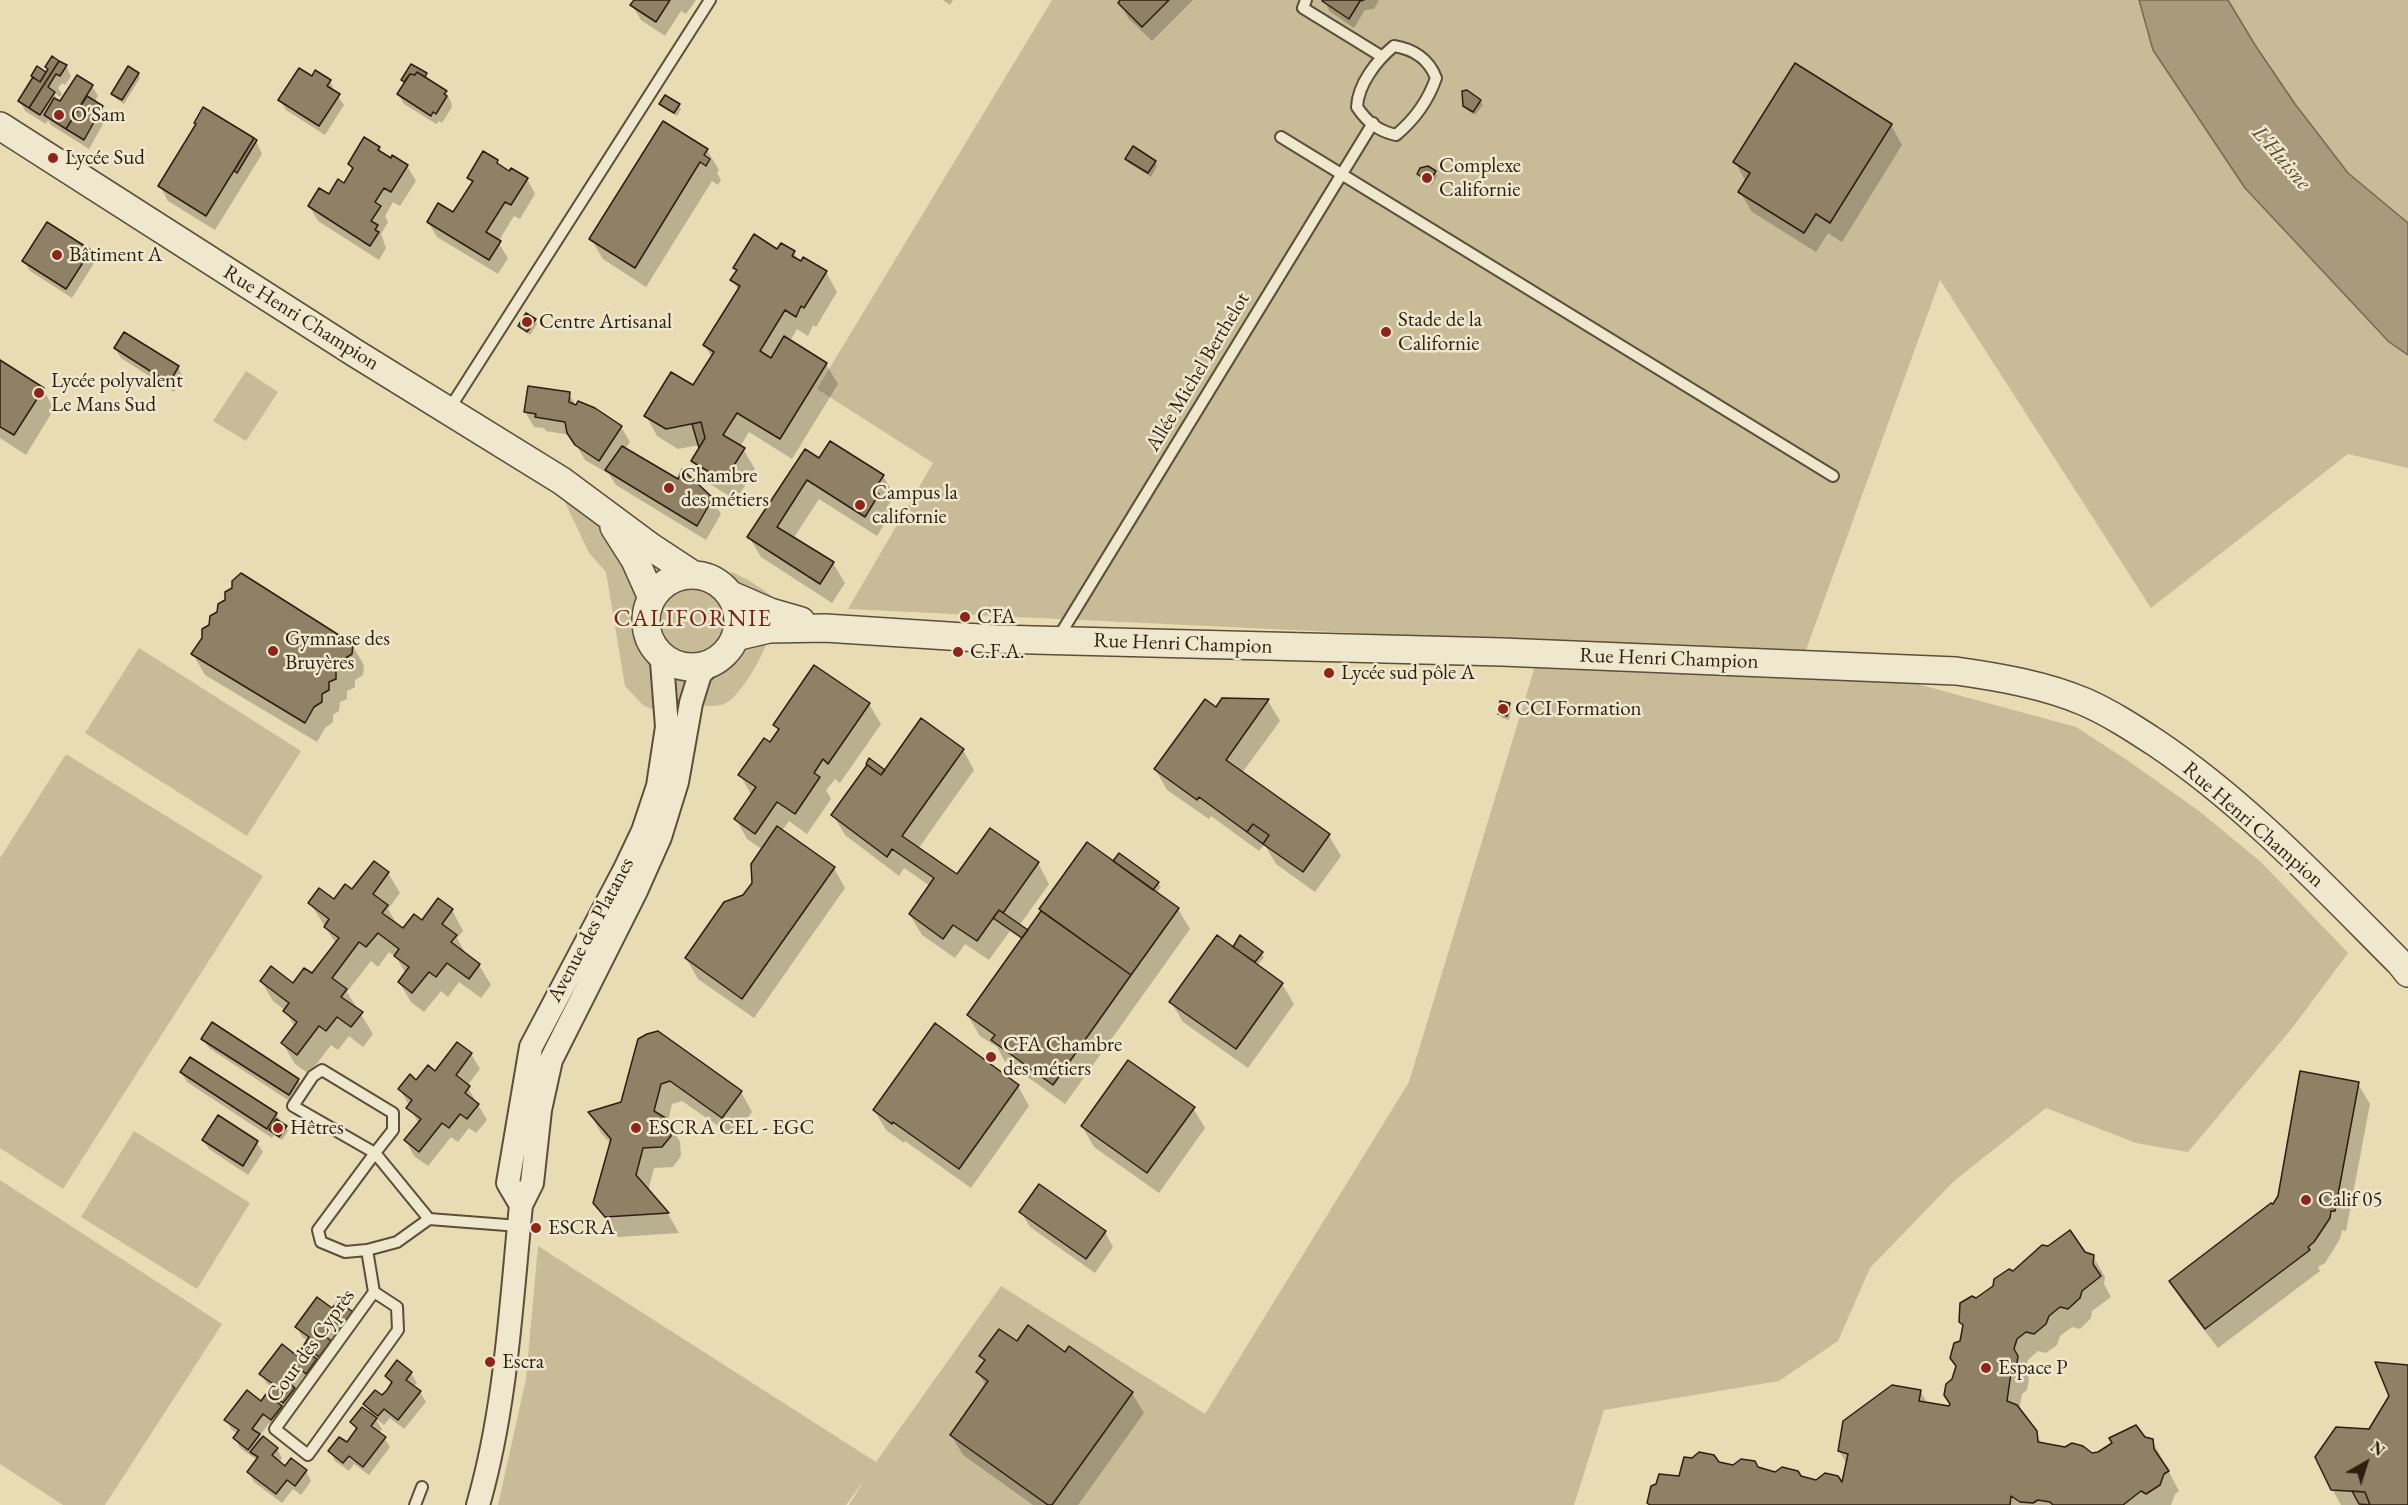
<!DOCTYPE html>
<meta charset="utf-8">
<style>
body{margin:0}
#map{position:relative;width:2408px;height:1505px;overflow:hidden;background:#e8dcb4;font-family:"EB Garamond",serif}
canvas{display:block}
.north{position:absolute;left:2336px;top:1433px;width:60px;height:60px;-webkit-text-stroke:4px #f0e8ce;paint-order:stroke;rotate:39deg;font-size:16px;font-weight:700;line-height:24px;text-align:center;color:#2d1e10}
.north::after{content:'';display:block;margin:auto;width:21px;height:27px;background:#2d1e10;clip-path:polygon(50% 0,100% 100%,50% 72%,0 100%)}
</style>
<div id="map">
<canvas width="2408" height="1505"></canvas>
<div class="north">N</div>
</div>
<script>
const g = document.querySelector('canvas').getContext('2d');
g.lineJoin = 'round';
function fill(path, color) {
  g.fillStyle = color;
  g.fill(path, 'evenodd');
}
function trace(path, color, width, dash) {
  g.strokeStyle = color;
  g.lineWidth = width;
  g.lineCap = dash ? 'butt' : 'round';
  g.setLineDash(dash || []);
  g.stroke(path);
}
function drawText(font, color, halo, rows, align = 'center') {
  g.font = font + ' "EB Garamond",serif';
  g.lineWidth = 5;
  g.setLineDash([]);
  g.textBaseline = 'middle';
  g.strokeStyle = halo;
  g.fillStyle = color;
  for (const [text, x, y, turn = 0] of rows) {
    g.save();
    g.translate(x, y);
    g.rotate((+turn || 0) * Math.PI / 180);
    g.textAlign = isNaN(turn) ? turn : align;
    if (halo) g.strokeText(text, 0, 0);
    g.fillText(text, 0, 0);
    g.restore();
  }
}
fill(new Path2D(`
 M1052 0H2139L2153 50 2249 193 2389 342 2408 355V468L2348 454 2151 608 1940 280 1806 650 1546 642 848 609 933 463 817 389Z
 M2228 0H2408V223L2348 173 2295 104 2255 45Z
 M246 371 278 392 246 441 213 421Z
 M563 498 675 578C619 606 654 686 711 662 718 659 725 655 729 648 740 630 737 607 740 586L730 571 750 581 772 596C774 609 772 626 768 638 764 655 738 702 721 705 703 709 683 701 665 697L657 711 644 706 625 686 606 572 589 553Z
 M659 621a33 33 0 1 1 66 0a33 33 0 1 1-66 0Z
 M139 648 301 751 247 836 85 733Z
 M1539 653 1895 668 1921 685 2076 727 2127 760 2199 811 2261 862 2348 953 2293 1027 2188 1152 2136 1143 2046 1108 1954 1181 1870 1268 1838 1341 1779 1381 1604 1410 1574 1505H849L865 1479 846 1505H498L526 1379 538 1246 876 1462 1001 1286 1205 1414 1409 1082Z
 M66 754 263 876 63 1189 0 1148V858Z
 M134 1131 250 1203 197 1289 81 1217Z
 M0 1180 222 1324 105 1505H63L0 1464Z`), '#c8bc98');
const water = new Path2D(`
 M2139 0H2228L2255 45 2295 104 2348 173 2408 223V355L2389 342 2245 188 2153 50Z`);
fill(water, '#a89b7c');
trace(water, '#776951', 1.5);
fill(new Path2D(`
 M635 0H696L686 14 681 11 665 36 641 20 632 5Z
 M943 0H953L950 5Z
 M1123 0H1193L1152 41 1128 18 1120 3Z
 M1325 0H1379L1374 9 1365 10 1354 28 1329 11Z
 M66 66 71 76 65 85 62 83 58 88 62 94 60 97 53 92 59 102 92 86 98 96 94 102 102 107 107 117 89 149 51 125 48 120 46 124 25 111 20 101 45 73 46 75Z
 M412 66 426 75 427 80 446 92 451 102 452 107 442 123 439 121 436 124 404 104 398 94 405 84 403 80Z
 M138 74 140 78 124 104 115 98 113 94Z
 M312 78 330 81 335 92 344 105 325 135 286 110 280 100Z
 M1480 101 1483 105 1475 115 1467 110 1464 106Z
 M661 104 678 105 681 109 677 116 664 108Z
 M204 109 256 141 262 154 215 230 168 201 160 186 197 125Z
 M1891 125 1902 145 1842 242 1828 233 1816 252 1752 212 1740 192 1746 182 1735 162Z
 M379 148 382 154 407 166 416 181 400 206 393 202 385 216 388 222 381 234 386 248 379 260 318 221 309 206 329 197 345 185 353 171 349 164Z
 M707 150 719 170 717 173 721 180 718 185 712 181 646 287 603 259 591 239Z
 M1127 159 1155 162 1157 166 1151 177 1129 163Z
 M497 161 501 168 527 179 535 194 520 219 514 216 498 242 508 258 498 274 437 237 428 222 454 214 472 184 469 178Z
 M1435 172 1437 176 1432 185 1421 178 1418 174Z
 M90 251 96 260 72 298 30 271 24 261Z
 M778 251 794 253 801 264 826 272 837 292 816 327 813 325 808 336 797 329 790 341 826 364 838 384 792 459 749 432 740 447 743 449 755 469 736 500 705 481 693 461 700 449 699 445 678 449 657 436 646 416 693 387 712 358 705 345 739 291 732 280 737 272 735 268Z
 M534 320 537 324 530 335 520 326Z
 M115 348 178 367 183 377 174 392 121 358Z
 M0 362 43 389 54 409 26 455 0 438Z
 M569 394 577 407 621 427 630 442 625 449 712 499 721 514 706 540 616 485 609 474 585 460 570 435 546 431 544 428 534 427 525 412Z
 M820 460 883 476 895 496 886 508 890 515 877 536 819 499 793 539 833 563 845 583 832 603 761 557 749 537Z
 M352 645 364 665 363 675 355 680V687L347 691V699L340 702 339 711 333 715V722L325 728 317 742 205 675 193 654Z
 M1223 700 1268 701 1280 721 1242 773 1329 836 1341 856 1315 892 1276 864 1266 847 1264 845 1259 851 1211 816 1209 819 1167 790 1155 769Z
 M869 704 881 724 840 783 835 779 826 790 831 799 807 834 789 821 782 831 834 868 845 888 754 1018 698 979 686 958 744 897 754 883 763 850 747 839 736 819 752 796 740 775 770 744 779 732 775 725Z
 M1509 705 1511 709 1509 720 1502 718 1499 714Z
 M963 750 974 770 918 849 957 877 1038 863 1049 884 1019 926 1028 932 1042 912 1041 909 1113 863 1158 883 1161 887 1156 894 1178 909 1190 929 1065 1104 1004 1060 997 1047 980 1036 968 1016 1023 940 1010 931 989 960 965 944 955 958 922 935 910 915 930 886 904 868 899 876 845 835 833 815 868 765 885 772Z
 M374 863 388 873 400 893 388 909 398 926 403 930 452 910 463 931 457 938 467 956 479 965 491 985 481 998 459 982 448 997 441 991 424 1012 411 1002 399 982 406 974 396 957 389 952 378 967 371 961 347 992 373 1034 363 1047 349 1036 338 1050 331 1045 309 1074 295 1064 283 1044 295 1028 286 1011 273 1001 261 981 293 985 312 976 336 944 310 903 334 901 352 892Z
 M1233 949 1261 953 1264 957 1257 966 1282 984 1294 1004 1248 1068 1183 1022 1171 1002Z
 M203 1039 298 1080 304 1090 294 1104 209 1048Z
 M639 1040 741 1092 752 1112 734 1137 682 1101 672 1104 668 1121 680 1142 681 1156 673 1167 654 1168 648 1191 668 1214 679 1233 618 1237 595 1204 611 1144 601 1133 590 1113 622 1103Z
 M458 1044 471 1054 480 1069 467 1086 487 1120 476 1133 469 1128 458 1142 451 1137 428 1166 414 1156 406 1141 419 1124 400 1089 435 1073Z
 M181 1072 276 1114 288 1131 282 1140 274 1135 272 1138 187 1082Z
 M2358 1084 2370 1104 2346 1231 2342 1230 2340 1239 2325 1263 2318 1267 2320 1271 2218 1348 2182 1301 2170 1281 2274 1206Z
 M1018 1086 1029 1106 971 1188 905 1141 904 1143 886 1130 874 1110Z
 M1193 1108 1205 1128 1159 1193 1094 1147 1082 1126Z
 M218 1117 257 1143 263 1152 248 1175 209 1149 203 1140Z
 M1021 1212 1105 1232 1113 1247 1095 1273 1030 1227Z
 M2084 1254 2093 1256 2105 1277 2104 1284 2111 1297 2092 1311 2091 1318 2080 1329 2072 1327 2060 1336 2057 1345 2046 1353 2038 1351 2028 1360 2025 1370 2029 1378 2027 1390 2022 1394 2019 1410 2043 1445 2091 1455 2145 1438 2152 1440 2179 1491 2175 1494 2171 1505H1650L1680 1478 1718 1463 1843 1486 1847 1464 1839 1451 1921 1392 1928 1404 1950 1408 1964 1327 1960 1321 1976 1300 2013 1273Z
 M332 1310 352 1313 357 1323 340 1330 330 1343 335 1352 325 1365 314 1356 321 1370 312 1383 304 1377 295 1389 300 1398 289 1412 279 1405 286 1416 277 1429 269 1423 259 1437 261 1440 277 1449 282 1458 279 1463 286 1468 306 1471 311 1481 301 1495 293 1489 282 1503 254 1482 248 1472 257 1460 240 1448 235 1438 238 1434 232 1430 226 1420 262 1403 277 1404 270 1392 273 1388 267 1384 261 1374 297 1357 313 1358 306 1345 308 1341 302 1337 297 1327Z
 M1017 1343 1065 1354 1132 1393 1144 1413 1078 1505H1033L963 1455 951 1435 986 1386 978 1372 985 1363 981 1356Z
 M2408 1366V1505H2341L2332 1489Z
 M411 1373 417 1383 413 1387 420 1392 426 1402 404 1429 390 1418 384 1425 375 1418 382 1429 379 1433 384 1438 390 1447 369 1475 354 1464 349 1471 335 1461 330 1451 347 1444 357 1431 352 1423 372 1416 365 1404 382 1398 392 1385 387 1376Z`), '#0003');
const building = new Path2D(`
 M634 0H670L656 22 630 5Z
 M1120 0H1169L1142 27 1118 3Z
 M1323 0H1364L1360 1 1349 19 1322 1Z
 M52 56 59 61 29 108 18 101 33 77 40 82 48 69 45 67Z
 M59 61 67 65 60 76 56 74 48 87 55 92 40 115 29 108Z
 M1795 63 1892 124 1830 223 1816 214 1804 233 1738 192 1750 173 1733 162Z
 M411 64 427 73 425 77 417 72 415 75 410 74 404 82 401 80Z
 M37 66 46 72 40 82 31 76Z
 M128 66 139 73 122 100 111 94Z
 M299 68 312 76 315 70 331 80 327 86 340 94 319 126 278 100Z
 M417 72 447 91 444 94 447 96 436 114 433 112 431 116 397 94 410 74 415 75Z
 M77 75 93 85 66 129 44 115 54 98 60 101Z
 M1467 90 1481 100 1473 112 1463 106 1462 91Z
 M665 95 680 104 674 113 659 104Z
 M87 96 103 106 84 140 66 129Z
 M203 107 254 138 206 216 158 186 196 124 194 123Z
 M663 121 708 149 704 155 710 159 706 166 700 162 635 268 589 239Z
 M364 137 380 147 378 150 391 158 392 155 408 165 391 192 384 188 375 202 381 206 371 221 378 225 375 230 379 232 370 246 308 206 319 188 329 194 338 179 344 183 353 168 348 164Z
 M254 138 257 140 237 173 234 171Z
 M1133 146 1156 161 1148 173 1125 159Z
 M483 151 498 160 497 163 509 171 511 168 528 178 511 205 505 202 486 232 501 241 489 260 427 222 438 203 453 212 473 181 467 178Z
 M1428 166 1436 171 1429 182 1417 174 1420 168Z
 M47 222 91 250 66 289 22 261Z
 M754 234 777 249 781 243 795 251 792 256 801 261 803 257 827 271 804 308 801 306 796 317 785 310 760 351 771 358 784 336 827 363 780 439 737 413 723 435 745 448 724 481 691 461 705 438 701 422 666 429 644 416 671 372 693 385 714 352 703 345 740 286 730 280 737 270 733 268Z
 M526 313 536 319 527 332 518 326Z
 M124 332 179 366 169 383 114 348Z
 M0 360 44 388 14 435 0 427Z
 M528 386 570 392 569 402 576 405 578 401 595 408 622 426 599 461 575 445 567 433 565 422 535 417 536 414 524 412Z
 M701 422 705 438 699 448 692 424Z
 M830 441 884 475 874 490 879 494 865 517 807 480 777 527 834 562 820 584 747 537 805 449 819 458Z
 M622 446 678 479 682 469 713 498 697 526 605 470Z
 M241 573 353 644 352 654 344 659V666L336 671V679L329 682V690L322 694V702L314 707 305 723 191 654 202 638V629L209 625 210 616 217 612 218 604 225 600V592L232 588V581Z
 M814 665 870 703 828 764 823 759 814 773 820 777 795 814 777 802 755 834 734 819 756 787 738 775 764 738 770 742 779 729 773 725Z
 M1222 698 1269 699 1226 760 1330 834 1303 872 1263 844 1269 835 1253 824 1247 832 1199 797 1197 800 1154 769 1205 699 1216 707Z
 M1500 701 1510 703 1507 716 1498 714Z
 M921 718 964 749 902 836 957 874 990 828 1039 862 1003 913 999 910 977 941 953 925 943 939 909 914 934 878 892 849 887 857 831 815 867 765 881 775Z
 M869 758 885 770 881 775 866 764Z
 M1253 824 1269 835 1263 844 1247 832Z
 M777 826 835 867 742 999 685 958 724 902 743 895 752 883 751 864Z
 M1087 842 1179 908 1131 975 1039 909Z
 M1119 853 1159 882 1153 890 1113 861Z
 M374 861 389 872 373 894 388 905 382 913 403 928 414 914 422 920 438 898 453 909 442 924 457 935 451 942 480 964 469 979 447 963 436 977 429 972 412 993 398 982 409 967 394 956 399 949 378 933 366 947 359 942 332 978 347 989 341 997 363 1012 351 1027 337 1017 326 1031 319 1026 297 1055 281 1043 297 1022 283 1011 289 1003 260 981 271 966 293 983 304 968 312 973 339 938 324 927 329 919 308 903 319 888 334 899 345 884 352 889Z
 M999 910 1028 930 1022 938 993 918Z
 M1041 911 1131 975 1053 1085 991 1040 995 1035 967 1015Z
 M1217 935 1283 983 1236 1049 1169 1002Z
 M1240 935 1263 952 1255 962 1233 947Z
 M212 1022 299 1079 289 1095 201 1039Z
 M935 1023 1019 1085 959 1169 893 1122 892 1124 873 1110Z
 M658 1031 742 1091 722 1118 670 1081 661 1084 654 1111 669 1120 671 1136 662 1147 643 1148 636 1175 669 1213 605 1217 593 1203 611 1139 588 1112 621 1102 638 1039 647 1034Z
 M457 1042 472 1053 456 1075 470 1086 465 1093 479 1104 467 1119 460 1114 449 1128 442 1123 419 1152 404 1140 421 1119 406 1108 412 1100 398 1089 410 1074 416 1080 428 1065 435 1071Z
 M190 1057 277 1113 267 1129 180 1072Z
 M1128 1060 1195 1107 1147 1173 1081 1126Z
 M2300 1071 2359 1082 2335 1211H2331L2330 1218 2314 1242 2308 1247 2310 1250 2205 1329 2169 1281 2271 1203 2273 1204 2278 1196Z
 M218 1115 258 1141 243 1166 202 1140Z
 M276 1119 287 1126 279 1137 269 1130Z
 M1039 1184 1106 1231 1086 1259 1019 1212Z
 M2070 1230 2085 1252 2094 1255 2093 1264 2101 1276 2082 1291 2080 1298 2068 1309 2060 1307 2049 1316 2046 1324 2034 1334 2026 1332 2017 1339 2014 1349 2018 1356 2016 1370 2011 1373 2007 1401 2017 1405 2037 1431 2038 1442 2065 1447 2072 1443 2083 1446 2092 1453 2098 1452 2112 1443 2109 1438 2136 1425 2145 1437 2153 1439 2154 1449 2169 1471 2164 1474 2160 1485 2146 1494 2141 1491 2123 1505H2053L2050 1502 2038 1500 2033 1503 2020 1502 2011 1496 2010 1505H1650L1647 1503 1651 1486 1656 1484 1659 1474 1679 1476 1684 1457 1692 1458 1699 1452 1714 1455 1719 1462 1733 1465 1741 1459 1755 1461 1758 1467 1775 1472 1782 1467 1798 1471 1801 1476 1816 1480 1825 1473 1838 1476 1842 1482 1848 1454 1838 1451 1843 1421 1892 1385 1921 1390 1919 1401 1949 1406 1950 1404 1944 1395 1946 1384 1952 1379 1956 1366 1950 1358 1954 1343 1960 1341 1963 1325 1959 1322 1960 1303 1972 1296 1976 1298 1993 1286 1994 1279 2009 1269 2013 1271 2042 1245 2048 1246Z
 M317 1297 332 1308 338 1301 353 1312 342 1327 334 1321 324 1335 331 1341 319 1357 304 1345 309 1337 295 1327Z
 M1028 1325 1065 1352 1069 1346 1133 1392 1052 1505H1048L950 1435 988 1381 976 1372 985 1360 979 1356 999 1329 1017 1341Z
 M282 1344 296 1355 302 1348 317 1359 306 1374 299 1368 290 1379 288 1382 295 1388 283 1403 268 1392 273 1384 259 1374Z
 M397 1360 412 1372 406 1380 421 1391 398 1420 384 1409 378 1416 363 1404 375 1390 382 1395 387 1390 392 1382 385 1376Z
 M2375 1362 2408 1365V1505H2370L2365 1492 2331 1490 2315 1457 2336 1427 2369 1429 2389 1396Z
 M247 1390 261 1401 266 1394 282 1406 271 1420 263 1414 252 1429 260 1434 248 1450 233 1438 239 1430 224 1420Z
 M362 1407 377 1418 371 1426 386 1437 363 1467 349 1456 343 1463 328 1451 339 1437 347 1442 357 1428 350 1422Z
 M263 1436 278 1448 272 1455 285 1466 291 1458 307 1470 295 1486 287 1480 276 1494 247 1472 258 1457 250 1452Z
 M2352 1491 2365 1492 2370 1505 2359 1504Z`);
fill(building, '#8e8165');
trace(building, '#2d1e10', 1.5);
const service = new Path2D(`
 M1306 0 1303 8 1381 56
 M1394 46C1413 49 1429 59 1436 78 1428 101 1414 120 1396 135 1378 131 1367 122 1357 107 1358 84 1377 60 1394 46Z
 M1281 137 1833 476
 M448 411 710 0
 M1058 638 1373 123
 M322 1070 393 1113V1130L375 1153 293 1106 313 1076Z
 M429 1219 375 1153 318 1230 321 1242 345 1252 367 1250 397 1242 429 1219 519 1226
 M367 1250 374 1292 275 1429 308 1455 398 1330 397 1307 374 1292
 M415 1505 422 1487`);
const minor = new Path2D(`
 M521 1205 508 1183 531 1047 625 869 643 831 658 786 667 727 662 662 658 652
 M478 1505C506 1408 511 1305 521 1205L532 1183 540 1110 551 1060 636 891 660 837 677 782 691 703 700 674 711 663`);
const tertiary = new Path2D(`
 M0 126 355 353 562 481 651 547 692 574
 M614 527 635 560 652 598
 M646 621a46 46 0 1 1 92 0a46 46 0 1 1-92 0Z
 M731 595 770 612 801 621
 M735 637 769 629 825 628 995 639 1502 652 1956 671C1999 677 2045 685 2085 702 2110 713 2133 728 2156 743 2247 804 2323 886 2400 963L2408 973`);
trace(service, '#5c4e39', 14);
trace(minor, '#5c4e39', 26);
trace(tertiary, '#5c4e39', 30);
trace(service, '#f0e8ce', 10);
trace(minor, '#f0e8ce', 22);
trace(tertiary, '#f0e8ce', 27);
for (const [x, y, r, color] of [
 [59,115,6,"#8f2418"],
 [53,158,6,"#8f2418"],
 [1427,178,6,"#8f2418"],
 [57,255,6,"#8f2418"],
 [527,322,6,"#8f2418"],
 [1386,332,6,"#8f2418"],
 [39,393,6,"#8f2418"],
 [669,488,6,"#8f2418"],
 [860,505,6,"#8f2418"],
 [965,617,6,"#8f2418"],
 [273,651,6,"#8f2418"],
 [958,652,6,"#8f2418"],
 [1329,673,6,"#8f2418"],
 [1503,709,6,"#8f2418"],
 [991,1057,6,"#8f2418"],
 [278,1128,6,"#8f2418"],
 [636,1128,6,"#8f2418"],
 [2306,1200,6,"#8f2418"],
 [536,1228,6,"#8f2418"],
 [490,1362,6,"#8f2418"],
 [1986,1368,6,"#8f2418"]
]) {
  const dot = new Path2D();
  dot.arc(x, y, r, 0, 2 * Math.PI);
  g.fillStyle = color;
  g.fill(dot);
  trace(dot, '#f0e8ce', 2);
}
drawText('21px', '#2d1e10', '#f0e8ce', [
 ["O'Sam",71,115],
 ["Lycée Sud",65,158],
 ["Complexe",1439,166],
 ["Californie",1439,190],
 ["Bâtiment A",69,255],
 ["Stade de la",1398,320],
 ["Californie",1398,344],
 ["Centre Artisanal",539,322],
 ["Lycée polyvalent",51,381],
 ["Le Mans Sud",51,405],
 ["Chambre",681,476],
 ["des métiers",681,500],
 ["Campus la",872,493],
 ["californie",872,517],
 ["CFA",977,617],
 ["Gymnase des",285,639],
 ["Bruyères",285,663],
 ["C.F.A.",970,652],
 ["Lycée sud pôle A",1341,673],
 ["CCI Formation",1515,709],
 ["CFA Chambre",1003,1045],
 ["des métiers",1003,1069],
 ["Hêtres",290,1128],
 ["ESCRA CEL - EGC",648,1128],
 ["Calif 05",2318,1200],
 ["ESCRA",548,1228],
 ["Escra",502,1362],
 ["Espace P",1998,1368]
], 'left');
drawText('21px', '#2d1e10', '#f0e8ce', [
 ["Rue Henri Champion",301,318,32],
 ["Allée Michel Berthelot",1198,372,-59],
 ["Rue Henri Champion",1183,644,2],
 ["Rue Henri Champion",1669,659,2],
 ["Rue Henri Champion",2253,825,41],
 ["Avenue des Platanes",591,930,-62],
 ["Cour des Cyprès",311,1346,-54]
]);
drawText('italic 22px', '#584a36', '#f0e8ce', [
 ["L'Huisne",2281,158,49]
]);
g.letterSpacing = '1.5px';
drawText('24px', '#7a1f14', '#f0e8ce', [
 ["CALIFORNIE",693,619]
]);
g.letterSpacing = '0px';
</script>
